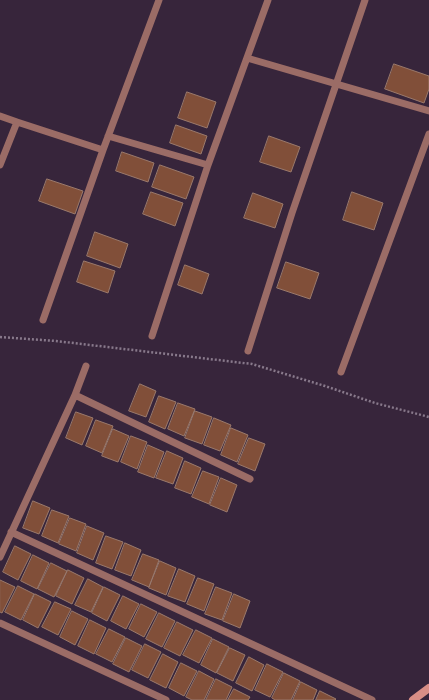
<!DOCTYPE html>
<style>
body{margin:0}
canvas{display:block;background:#37253b}
</style>
<canvas width="429" height="700"></canvas>
<script>
const g = document.querySelector('canvas').getContext('2d');
g.lineJoin = 'round';
function fill(path, color) {
  g.fillStyle = color;
  g.fill(path, 'evenodd');
}
function trace(path, color, width, dash) {
  g.strokeStyle = color;
  g.lineWidth = width;
  g.lineCap = dash ? 'butt' : 'round';
  g.setLineDash(dash || []);
  g.stroke(path);
}
const building = new Path2D(`
 M394 64 429 76V89L424 103 385 89Z
 M187 92 216 102 207 128 178 118Z
 M176 125 207 136 201 154 170 143Z
 M269 136 300 147 291 172 260 162Z
 M122 152 154 163 148 182 116 171Z
 M160 165 194 177 186 199 152 187Z
 M47 179 83 191 75 214 39 201Z
 M151 192 183 203 175 226 143 214Z
 M352 192 383 203 374 230 343 220Z
 M253 193 283 204 275 228 244 218Z
 M95 232 128 244 120 268 87 256Z
 M84 261 115 271 108 293 77 282Z
 M286 262 319 273 310 299 277 288Z
 M185 265 209 274 202 294 178 285Z
 M140 384 156 391 146 417 129 411Z
 M159 396 176 402 165 429 149 422Z
 M178 403 195 409 184 436 168 429Z
 M195 411 212 417 202 444 185 438Z
 M76 412 93 418 82 445 66 438Z
 M214 418 231 425 220 451 204 445Z
 M96 420 113 426 102 453 86 446Z
 M231 428 248 435 237 462 221 455Z
 M113 429 129 436 118 462 102 456Z
 M131 436 147 442 137 469 121 462Z
 M249 438 265 444 255 471 238 464Z
 M148 445 164 452 154 478 138 472Z
 M167 451 183 458 173 484 156 478Z
 M185 461 201 468 191 494 175 488Z
 M203 471 219 477 209 504 192 497Z
 M221 478 237 485 227 512 210 505Z
 M33 501 50 508 39 534 23 528Z
 M52 510 69 516 58 543 42 536Z
 M70 518 86 524 76 551 59 544Z
 M87 526 104 533 93 560 77 553Z
 M106 536 123 542 112 569 96 563Z
 M125 543 141 550 131 576 115 570Z
 M15 546 31 554 18 580 3 572Z
 M143 554 159 560 149 587 132 580Z
 M33 555 49 563 37 589 21 581Z
 M160 561 176 568 166 595 149 588Z
 M51 563 67 571 54 597 38 589Z
 M179 569 195 576 185 602 168 596Z
 M68 570 84 578 72 604 56 596Z
 M198 578 214 584 204 611 187 604Z
 M88 579 103 587 91 612 75 605Z
 M0 580 15 587 2 613 0 612Z
 M18 586 34 594 21 620 5 612Z
 M104 587 120 595 107 621 92 613Z
 M216 587 232 593 222 620 205 614Z
 M35 594 51 602 38 628 23 620Z
 M234 594 250 601 240 628 223 621Z
 M123 596 139 604 126 629 111 621Z
 M55 602 71 609 58 635 42 627Z
 M141 604 157 612 144 637 129 629Z
 M72 611 88 619 75 645 60 637Z
 M159 613 175 621 162 647 146 639Z
 M90 620 106 628 94 654 78 646Z
 M177 622 193 630 180 656 164 648Z
 M109 629 125 637 112 662 96 654Z
 M196 630 212 638 199 663 183 655Z
 M126 638 142 646 129 672 113 664Z
 M213 639 229 647 216 673 201 665Z
 M145 644 161 652 148 678 132 670Z
 M230 648 245 655 233 681 217 673Z
 M163 654 178 662 166 688 150 680Z
 M249 657 264 665 252 691 236 683Z
 M181 663 197 671 184 696 169 688Z
 M267 664 283 672 270 697 255 690Z
 M199 671 214 679 204 700H192L186 697Z
 M284 673 300 681 291 700H275L272 698Z
 M216 679 232 687 226 700H206Z
 M301 682 317 690 313 700H293Z
 M234 689 250 697 248 700H228Z
 M320 691 336 699 335 700H316Z`);
fill(building, '#814f39');
trace(building, '#9a796b', 1);
trace(new Path2D(`
 M0 337 56 341 252 364 325 386 375 403 429 417`), '#88798b', 2.5, [2, 2]);
trace(new Path2D(`
 M247 58 429 111
 M0 116 17 122
 M108 136 208 165 268 0
 M103 150 159 0
 M0 165 17 122 103 150 43 320
 M152 336 208 165
 M248 351 292 213 365 0
 M341 372 429 134
 M75 395 86 366
 M11 532 372 700
 M0 557 75 395 250 479
 M0 623 166 700`), '#9b6c66', 7);
trace(new Path2D(`
 M413 700 429 688`), '#d98e86', 8);
</script>
